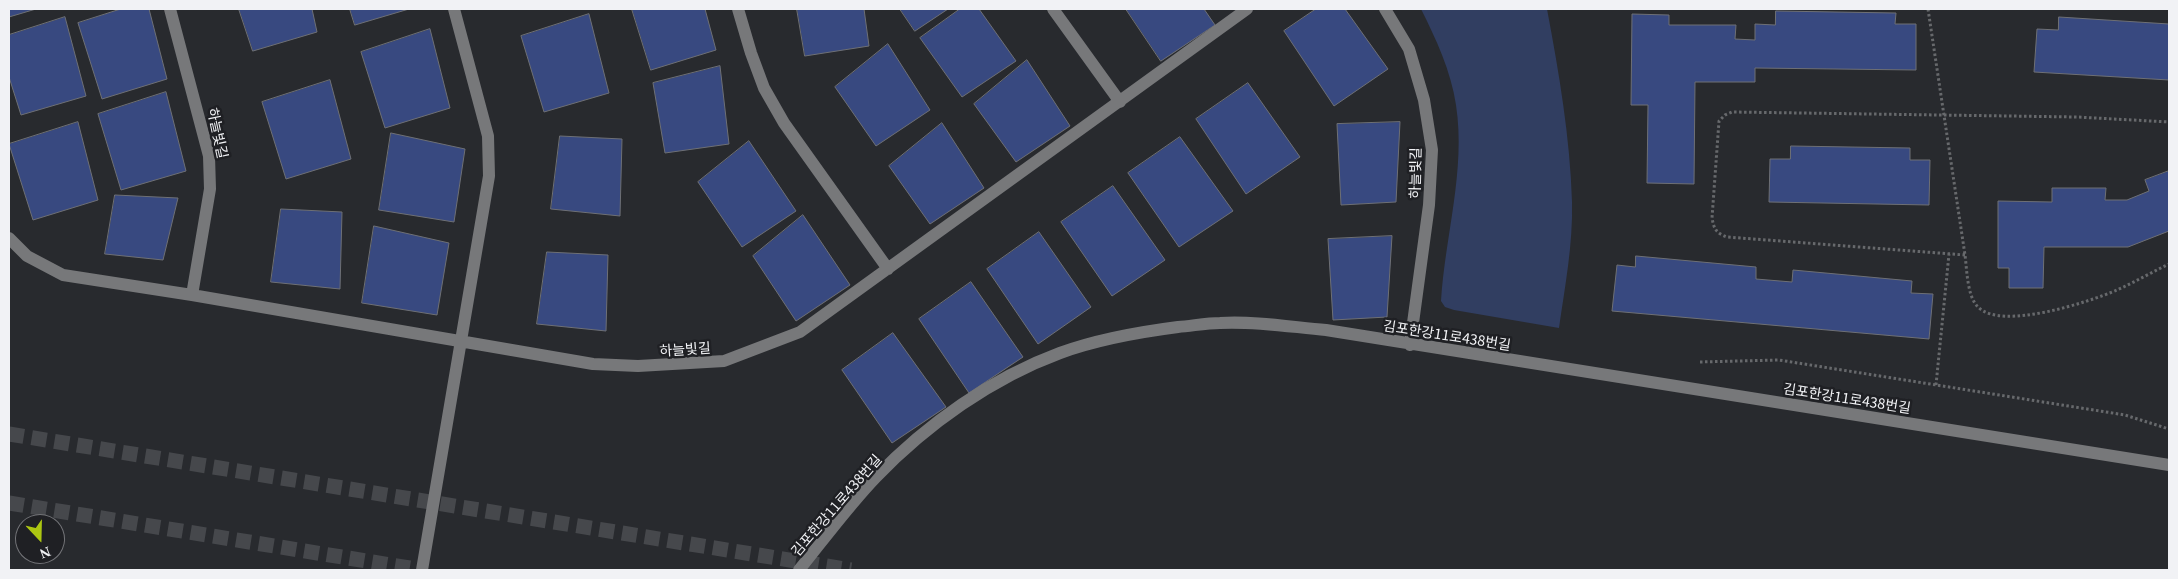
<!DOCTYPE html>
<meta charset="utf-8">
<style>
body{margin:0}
#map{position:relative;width:2178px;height:579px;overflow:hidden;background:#282a2e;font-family:Georgia,serif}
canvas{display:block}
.frame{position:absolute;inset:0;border:10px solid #f1f2f5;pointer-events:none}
.north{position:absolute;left:15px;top:514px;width:50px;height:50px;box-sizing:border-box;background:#1f2024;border:1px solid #737478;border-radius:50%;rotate:159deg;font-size:14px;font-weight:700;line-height:20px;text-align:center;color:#f1f2f5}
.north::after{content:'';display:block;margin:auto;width:18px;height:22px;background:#acc612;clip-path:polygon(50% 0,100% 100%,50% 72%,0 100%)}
</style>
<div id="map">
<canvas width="2178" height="579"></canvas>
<div class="frame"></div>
<div class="north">N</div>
</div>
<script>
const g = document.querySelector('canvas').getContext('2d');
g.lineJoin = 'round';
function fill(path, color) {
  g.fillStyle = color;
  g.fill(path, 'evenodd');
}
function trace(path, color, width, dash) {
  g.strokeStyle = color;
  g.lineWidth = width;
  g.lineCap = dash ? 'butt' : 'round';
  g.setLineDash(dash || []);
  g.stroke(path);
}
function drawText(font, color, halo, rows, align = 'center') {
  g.font = font + ' Georgia,"Noto Sans KR",serif';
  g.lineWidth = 5;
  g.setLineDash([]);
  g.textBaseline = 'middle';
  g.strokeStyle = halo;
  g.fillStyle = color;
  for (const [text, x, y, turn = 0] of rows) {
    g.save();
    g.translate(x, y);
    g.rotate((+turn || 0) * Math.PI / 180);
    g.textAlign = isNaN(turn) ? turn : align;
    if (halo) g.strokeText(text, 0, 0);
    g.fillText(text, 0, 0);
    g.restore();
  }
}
fill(new Path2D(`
 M1421 9H1547C1559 73 1570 137 1572 202 1573 245 1565 286 1559 328L1454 310 1445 307 1441 301C1445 236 1466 170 1456 105 1451 71 1436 39 1421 9Z`), '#313e61');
const building = new Path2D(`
 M9 9H36L9 17Z
 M121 9H149L167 79 102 99 78 23Z
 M239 9H312L317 32 253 51Z
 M350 9H409L355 25Z
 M632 9H705L716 50 651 70Z
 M797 9H864L869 46 805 56Z
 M900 9H948L915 31Z
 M960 9H979L1016 61 962 97 920 38Z
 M1126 9H1204L1215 25 1161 61Z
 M1316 9H1345L1388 69 1334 106 1284 31Z
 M1776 11 1896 13 1895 24H1916V70L1755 68V82H1695L1694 184 1647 183 1648 105H1631L1632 14 1669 15V25H1736L1735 39 1755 40V24L1775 25Z
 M589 14 609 93 544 112 521 36Z
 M65 17 86 96 21 115 9 77V35Z
 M2059 17 2169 24V80L2034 72 2037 29 2058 30Z
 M430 29 450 108 385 128 361 52Z
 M888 44 930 110 876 146 835 87Z
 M1027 60 1070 126 1016 162 974 104Z
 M720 66 729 144 665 153 653 83Z
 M330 80 351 159 286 179 262 102Z
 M1248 83 1300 157 1246 194 1196 119Z
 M166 92 186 171 121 190 98 114Z
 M78 122 98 200 33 220 9 144Z
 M1400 122 1396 202 1341 205 1337 124Z
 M942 123 984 188 930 224 889 166Z
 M391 133 465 149 454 222 379 210Z
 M560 136 622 139 620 216 551 209Z
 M1180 137 1233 211 1179 247 1128 173Z
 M749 141 796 211 742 247 698 182Z
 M1791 146 1910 148V160H1930L1929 205 1769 202 1770 159H1790Z
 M2169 171V231L2128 247H2044L2043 288H2009V268H1998V201L2052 202V188H2106L2105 200H2127L2149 191 2145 180Z
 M1113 186 1165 260 1112 296 1061 222Z
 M115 195 178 198 163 260 105 254Z
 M281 209 342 212 340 289 271 282Z
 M803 215 850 285 796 321 753 256Z
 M374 226 449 243 437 315 362 303Z
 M1039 232 1091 307 1038 344 987 269Z
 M1392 236 1387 317 1333 320 1328 239Z
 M547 252 608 255 606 331 537 324Z
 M1636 256 1756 267V279L1792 282 1793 270 1912 281 1911 293 1933 294 1929 339 1612 311 1617 265 1635 267Z
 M971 282 1023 357 969 393 919 319Z
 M893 333 946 407 892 443 842 370Z`);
fill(building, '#384980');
trace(building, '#6e7075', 1);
trace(new Path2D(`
 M9 434 851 570
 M9 503 422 570`), '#46484c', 15, [15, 8]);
trace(new Path2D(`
 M1928 9 1965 255C1967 270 1967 296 1978 307 2001 331 2089 302 2117 290 2135 282 2152 272 2169 264
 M1965 255 1727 237C1716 233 1714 229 1712 218L1719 121 1725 115 1732 112 2077 117 2169 122
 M1700 362 1779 360 2125 415 2169 429
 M1936 385 1949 254`), '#67696c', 3, [2.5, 2.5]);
trace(new Path2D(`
 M170 9 209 156 210 189 192 295
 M738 9 751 53 764 88 784 123 888 269
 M1053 9 1120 102
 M1385 9 1409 49 1424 100 1432 150 1429 205 1410 345
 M9 238 27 256 63 275 192 295 593 364 638 366 724 361 800 332 1247 9
 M422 570 489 176 488 136 454 9
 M799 570C824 539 849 505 876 477 927 424 992 378 1060 353 1098 339 1139 332 1178 327 1192 326 1206 323 1220 323 1255 321 1291 327 1326 330L2169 465`), '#77787a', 12);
drawText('14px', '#f1f2f5', '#1f2024', [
 ["하늘빛길",218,133,78],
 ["하늘빛길",1415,173,-89],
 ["김포한강11로438번길",1447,335,9],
 ["하늘빛길",685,349,-4],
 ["김포한강11로438번길",1847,398,9],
 ["김포한강11로438번길",836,505,-49]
]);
</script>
